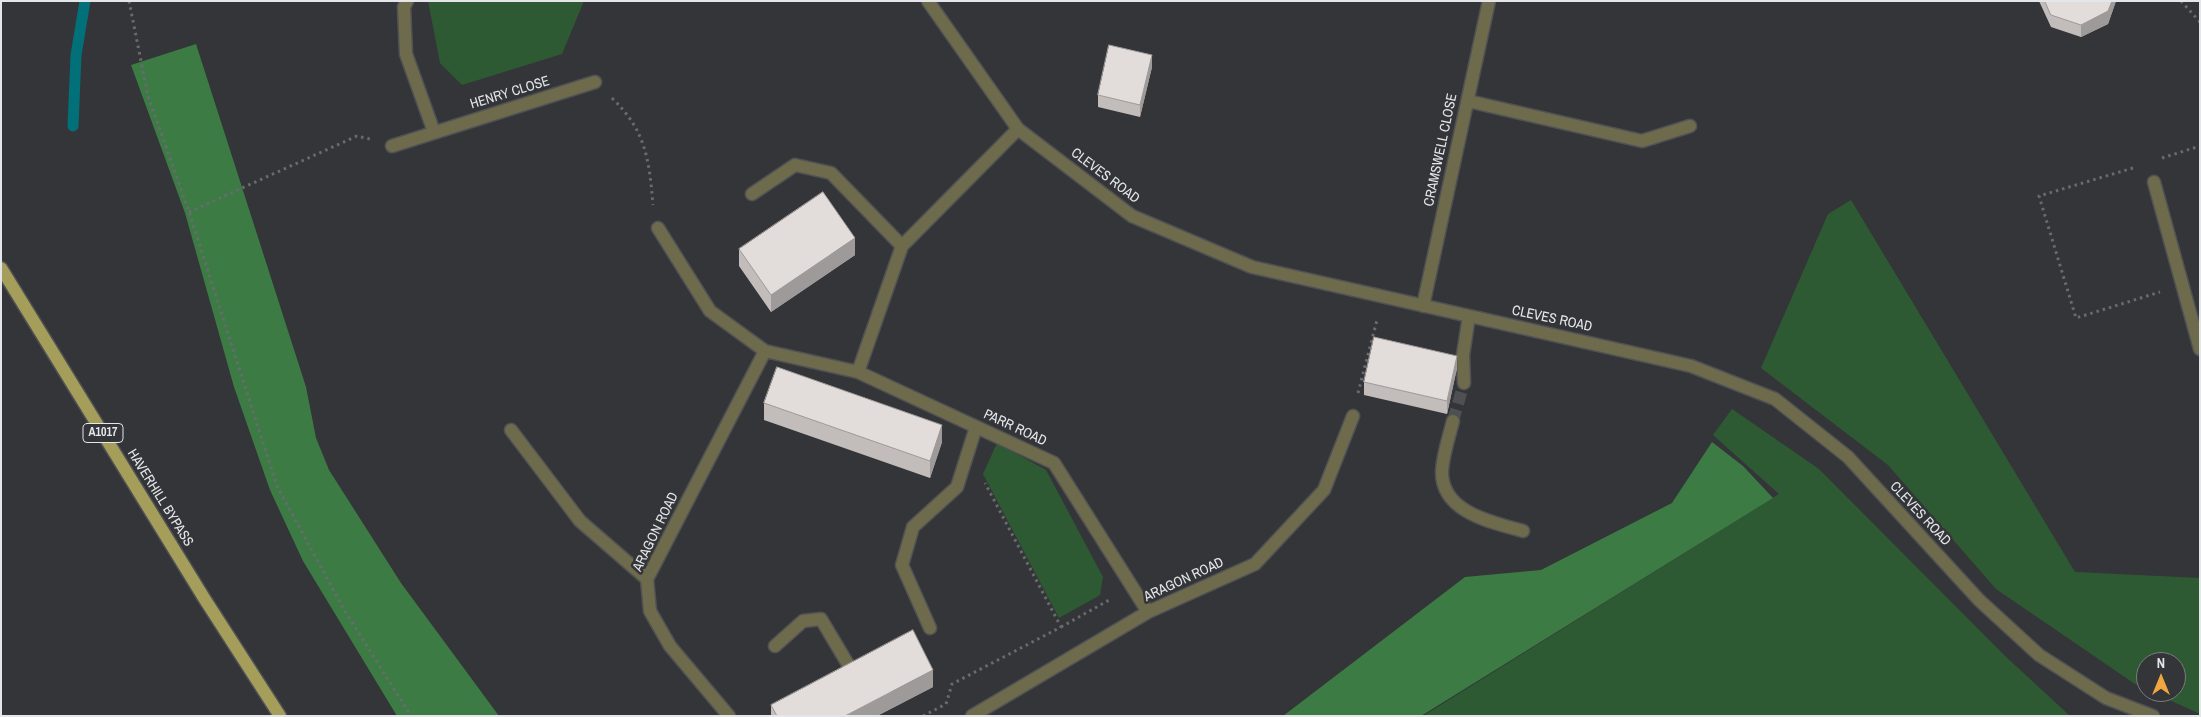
<!DOCTYPE html>
<style>
body{margin:0}
#map{position:relative;width:2201px;height:717px;overflow:hidden;background:#343539;font-family:"Archivo Narrow",sans-serif}
canvas{display:block}
.frame{position:absolute;inset:0;border:2px solid #e5e6e9;pointer-events:none}
.north{position:absolute;left:2136px;top:652px;width:50px;height:50px;box-sizing:border-box;background:#343539;border:1px solid #7b7c7f;border-radius:50%;rotate:0deg;font-size:14px;font-weight:700;line-height:20px;text-align:center;color:#e5e6e9}
.north::after{content:'';display:block;margin:auto;width:18px;height:22px;background:#f1a540;clip-path:polygon(50% 0,100% 100%,50% 72%,0 100%)}
</style>
<div id="map">
<canvas width="2201" height="717"></canvas>
<div class="frame"></div>
<div class="north">N</div>
</div>
<script>
const g = document.querySelector('canvas').getContext('2d');
g.lineJoin = 'round';
function fill(path, color) {
  g.fillStyle = color;
  g.fill(path, 'evenodd');
}
function trace(path, color, width, dash) {
  g.strokeStyle = color;
  g.lineWidth = width;
  g.lineCap = dash ? 'butt' : 'round';
  g.setLineDash(dash || []);
  g.stroke(path);
}
function drawText(font, color, halo, rows, align = 'center') {
  g.font = font + ' "Archivo Narrow",sans-serif';
  g.lineWidth = 5;
  g.setLineDash([]);
  g.textBaseline = 'middle';
  g.strokeStyle = halo;
  g.fillStyle = color;
  for (const [text, x, y, turn = 0] of rows) {
    g.save();
    g.translate(x, y);
    g.rotate((+turn || 0) * Math.PI / 180);
    g.textAlign = isNaN(turn) ? turn : align;
    if (halo) g.strokeText(text, 0, 0);
    g.fillText(text, 0, 0);
    g.restore();
  }
}
fill(new Path2D(`
 M428 1H584L562 54 462 85 440 63Z
 M1851 200 2075 572 2200 578V714L2152 692H2176V662H2146V689L2135 684 1996 589 1888 465 1761 368 1828 214Z
 M1732 409 1819 469 2003 654 2070 716H1423L1779 494 1713 435Z
 M997 443 1046 470 1103 577 1100 595 1059 618 983 474Z`), '#2e5a33');
fill(new Path2D(`
 M196 44 306 387 316 438 329 470 401 583 499 716H397L303 561 270 490 234 387 185 213 131 65Z
 M1712 442 1743 466 1773 498 1421 716H1283L1465 577 1541 570 1672 503Z`), '#3d7b45');
trace(new Path2D(`
 M73 126 76 55 85 1`), '#017079', 11);
trace(new Path2D(`
 M1453 421 1464 383`), '#4f5053', 12, [12, 6]);
const minor = new Path2D(`
 M407 1 404 7 406 54 434 132
 M928 1 1018 129 1132 216 1252 267 1691 366 1775 399 1848 457 1979 600 2039 655 2106 698 2153 716
 M1468 101 1642 141 1690 126
 M392 146 595 82
 M2154 182 2200 349
 M752 194 795 165 831 173 902 246
 M658 228 710 311 765 351 858 372 1054 463 1148 612
 M1423 306 1489 1
 M858 372 902 246 1018 129
 M1464 383 1463 355 1469 316
 M1453 421C1449 437 1443 454 1442 471 1441 512 1491 522 1523 531
 M511 430 580 521 647 579
 M930 628 902 565 913 527 957 487 976 427
 M775 646 803 621 821 619 855 676
 M729 716 670 646 650 611 647 579 765 351
 M972 716 1148 612 1255 564 1324 490 1353 416`);
const major = new Path2D(`
 M1 268 204 598 280 716`);
trace(minor, '#505155', 15);
trace(major, '#505155', 15);
trace(new Path2D(`
 M129 1 148 96 189 212 277 486 343 608 411 716
 M2181 1 2200 22
 M612 98C646 131 649 159 653 205
 M2162 158 2200 146
 M2133 168 2039 196 2076 318 2160 292
 M189 212 357 136 370 139
 M1358 393 1377 320
 M1061 627 1111 599
 M923 716 946 704 952 684 1061 627 985 483`), '#6a6b6f', 3, [2.5, 4]);
trace(minor, '#6d6b4b', 12);
trace(major, '#a49e5a', 12);
fill(new Path2D(`
 M2039 1H2116L2108 24 2081 37 2051 27Z
 M1152 67 1140 117 1098 107V95Z
 M739 249 855 255 771 312 739 266Z
 M1457 368 1447 414 1364 395V382Z
 M764 403 942 442 930 478 764 420Z
 M933 687 877 716H771V705Z`), '#c2bdbb');
fill(new Path2D(`
 M2112 1H2116L2108 24 2081 37V25Z
 M1152 55V67L1140 117V105Z
 M855 238V255L771 312V295Z
 M1457 356V368L1447 414V401Z
 M942 425V442L930 478V461Z
 M933 670V687L877 716H845Z`), '#9e9a99');
const building = new Path2D(`
 M2045 1H2112L2108 11 2081 25 2051 15Z
 M1109 45 1152 55 1140 105 1098 95Z
 M823 192 855 238 771 295 739 249Z
 M1374 337 1457 356 1447 401 1364 382Z
 M777 367 942 425 930 461 764 403Z
 M913 630 933 670 845 716H777L771 705Z`);
fill(building, '#e2dcda');
trace(building, '#9e9a99', 1);
for (const [x, y, w] of [
 [103,433,40]
]) {
  const box = new Path2D();
  box.roundRect(x - w / 2, y - 9.5, w, 19, 4);
  g.fillStyle = '#343539';
  g.fill(box);
  trace(box, '#e5e6e9', 1);
}
drawText('bold 12px', '#e5e6e9', null, [
 ["A1017",103,433]
]);
drawText('14px', '#e5e6e9', '#343539', [
 ["HENRY CLOSE",510,93,-17],
 ["CRAMSWELL CLOSE",1441,150,-78],
 ["CLEVES ROAD",1105,176,37],
 ["CLEVES ROAD",1552,319,12],
 ["PARR ROAD",1015,428,25],
 ["HAVERHILL BYPASS",160,498,58],
 ["CLEVES ROAD",1920,514,47],
 ["ARAGON ROAD",656,532,-64],
 ["ARAGON ROAD",1184,580,-25]
]);
</script>
